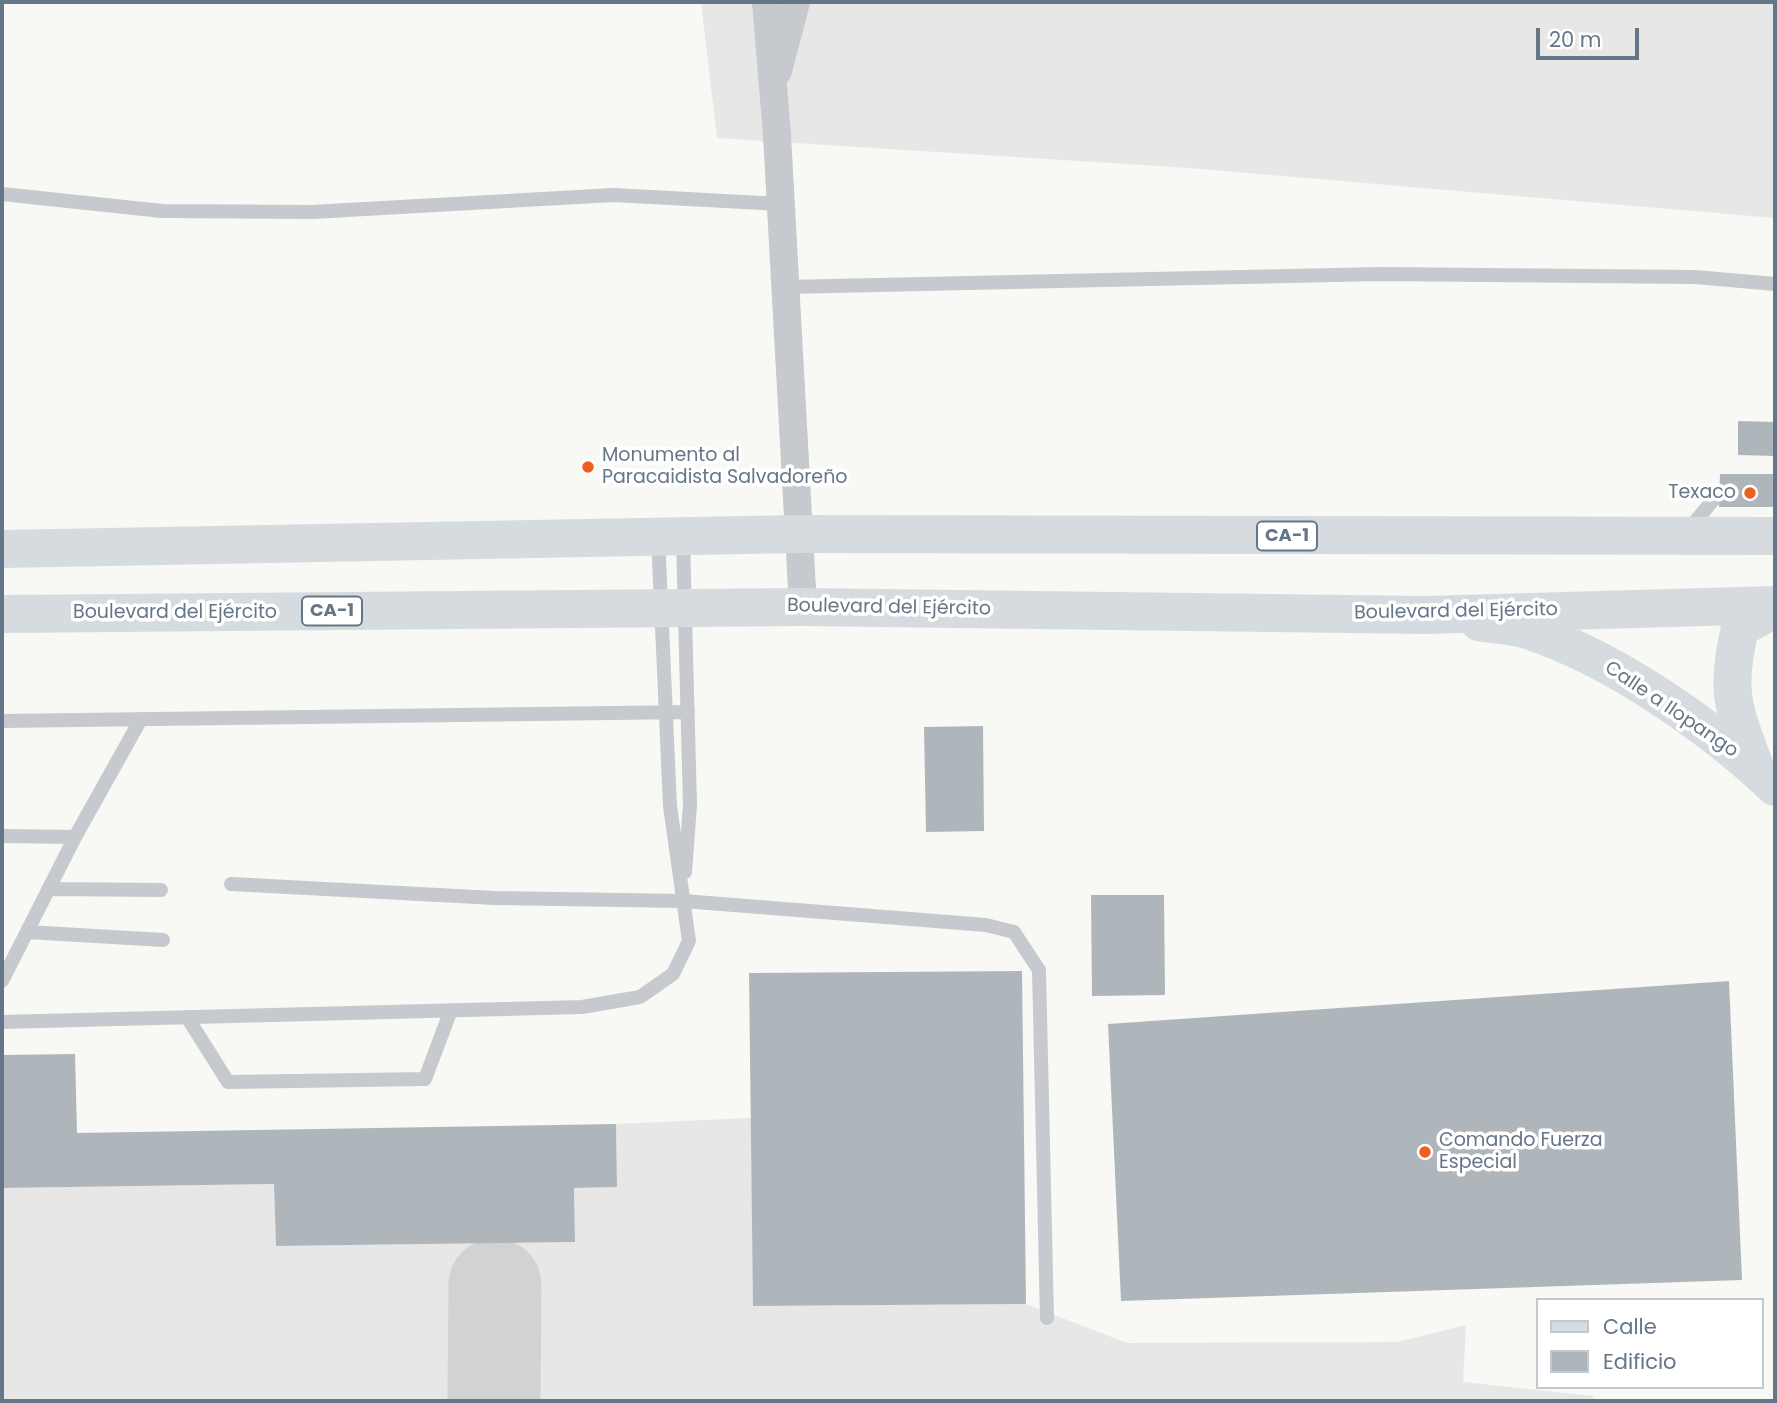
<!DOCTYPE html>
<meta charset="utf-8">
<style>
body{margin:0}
#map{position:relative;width:1777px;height:1403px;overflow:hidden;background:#f8f8f5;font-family:Poppins,sans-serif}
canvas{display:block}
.frame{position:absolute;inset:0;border:4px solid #657688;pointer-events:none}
.legend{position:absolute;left:1536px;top:1298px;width:228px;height:91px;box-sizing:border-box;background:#fff;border:2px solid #c1c8cf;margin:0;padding:9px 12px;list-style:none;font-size:21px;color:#657688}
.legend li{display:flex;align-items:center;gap:14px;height:35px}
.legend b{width:35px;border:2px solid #c1c8cf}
.scale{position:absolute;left:1536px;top:28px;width:103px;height:32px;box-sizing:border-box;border:4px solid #657688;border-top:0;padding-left:9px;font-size:21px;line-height:24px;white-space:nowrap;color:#657688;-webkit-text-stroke:5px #fff;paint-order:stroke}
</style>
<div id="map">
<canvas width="1777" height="1403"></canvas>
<div class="frame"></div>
<ul class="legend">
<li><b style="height:9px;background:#d6dbe0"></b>Calle</li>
<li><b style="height:19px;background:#aeb6bc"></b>Edificio</li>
</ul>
<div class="scale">20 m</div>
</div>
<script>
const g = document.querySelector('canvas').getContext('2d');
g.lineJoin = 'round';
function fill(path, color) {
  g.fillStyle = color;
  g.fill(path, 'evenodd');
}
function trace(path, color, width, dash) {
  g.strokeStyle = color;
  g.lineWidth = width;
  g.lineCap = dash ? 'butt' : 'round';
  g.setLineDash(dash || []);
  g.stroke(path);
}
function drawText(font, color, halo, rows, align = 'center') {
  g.font = font + ' Poppins,sans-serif';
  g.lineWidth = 7;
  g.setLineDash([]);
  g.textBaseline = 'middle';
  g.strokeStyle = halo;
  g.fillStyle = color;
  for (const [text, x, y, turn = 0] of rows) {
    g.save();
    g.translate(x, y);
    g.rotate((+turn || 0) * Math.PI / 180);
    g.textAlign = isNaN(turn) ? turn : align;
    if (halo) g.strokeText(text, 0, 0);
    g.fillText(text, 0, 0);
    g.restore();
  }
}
fill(new Path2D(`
 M701 2H1775V218L1189 168 717 138Z
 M751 1118 754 1306 1026 1304 1127 1343 1397 1342 1466 1325 1463 1382 1593 1396V1401H2V1188L274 1184 276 1246 575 1242 574 1188 617 1187 616 1124Z`), '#e6e7e6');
trace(new Path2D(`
 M494 1401 495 1285`), '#d0d2d4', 93);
fill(new Path2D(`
 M1738 421 1775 422V456L1738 455Z
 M1720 474H1775V507H1719Z
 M983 726 984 831 926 832 924 727Z
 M1091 895H1164L1165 995 1092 996Z
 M1022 971 1026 1304 753 1306 749 973Z
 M1729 981 1742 1280 1121 1301 1108 1024Z
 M75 1054 77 1133 616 1124 617 1187 574 1188 575 1242 276 1246 274 1184 2 1188V1055Z`), '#aeb6bc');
trace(new Path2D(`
 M2 194 162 211 312 212 613 195 781 204
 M786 287 1380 274 1695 277 1775 284
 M1689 529 1719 493
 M683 539 690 805 685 872
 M2 721 688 712
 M2 836 75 837
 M231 884 495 898 683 901 986 925 1014 932 1039 970 1047 1318
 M49 889 161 890
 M27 932 163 940
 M2 981 75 837 141 719
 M187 1017 228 1082 425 1079 451 1010
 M2 1022 582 1007 640 997 673 974 689 941 670 806 658 537`), '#c6c9cd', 14);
trace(new Path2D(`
 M766 2 777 135 803 607
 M778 71 796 2`), '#c6c9cd', 28);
trace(new Path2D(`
 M1479 622C1494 625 1512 625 1527 630 1611 657 1711 726 1775 787
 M1755 767C1733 708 1725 691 1740 628L1775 609`), '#d6dbe0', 38);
trace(new Path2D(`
 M2 549 799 534 1775 536
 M2 614 803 607 1425 615 1775 605`), '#d6dbe0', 38);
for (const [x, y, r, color] of [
 [588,467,7,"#ed5f20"],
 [1750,493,7,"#ed5f20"],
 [1425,1152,7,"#ed5f20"]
]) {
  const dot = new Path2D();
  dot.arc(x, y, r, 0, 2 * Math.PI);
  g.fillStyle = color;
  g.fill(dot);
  trace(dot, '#fff', 2.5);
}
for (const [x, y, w] of [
 [1287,536,60],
 [332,611,60]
]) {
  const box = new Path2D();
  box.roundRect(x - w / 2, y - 14.5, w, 29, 5);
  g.fillStyle = '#fff';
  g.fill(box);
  trace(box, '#657688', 2);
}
drawText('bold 18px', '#657688', null, [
 ["CA-1",1287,536],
 ["CA-1",332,611]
]);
drawText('19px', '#657688', '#fff', [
 ["Monumento al",602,456],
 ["Paracaidista Salvadoreño",602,478],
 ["Texaco",1736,493,"right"],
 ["Comando Fuerza",1439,1141],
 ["Especial",1439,1163]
], 'left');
drawText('19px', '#657688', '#fff', [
 ["Boulevard del Ejército",889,608,1],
 ["Boulevard del Ejército",1456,612,-1],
 ["Boulevard del Ejército",175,613],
 ["Calle a Ilopango",1671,710,34]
]);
</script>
